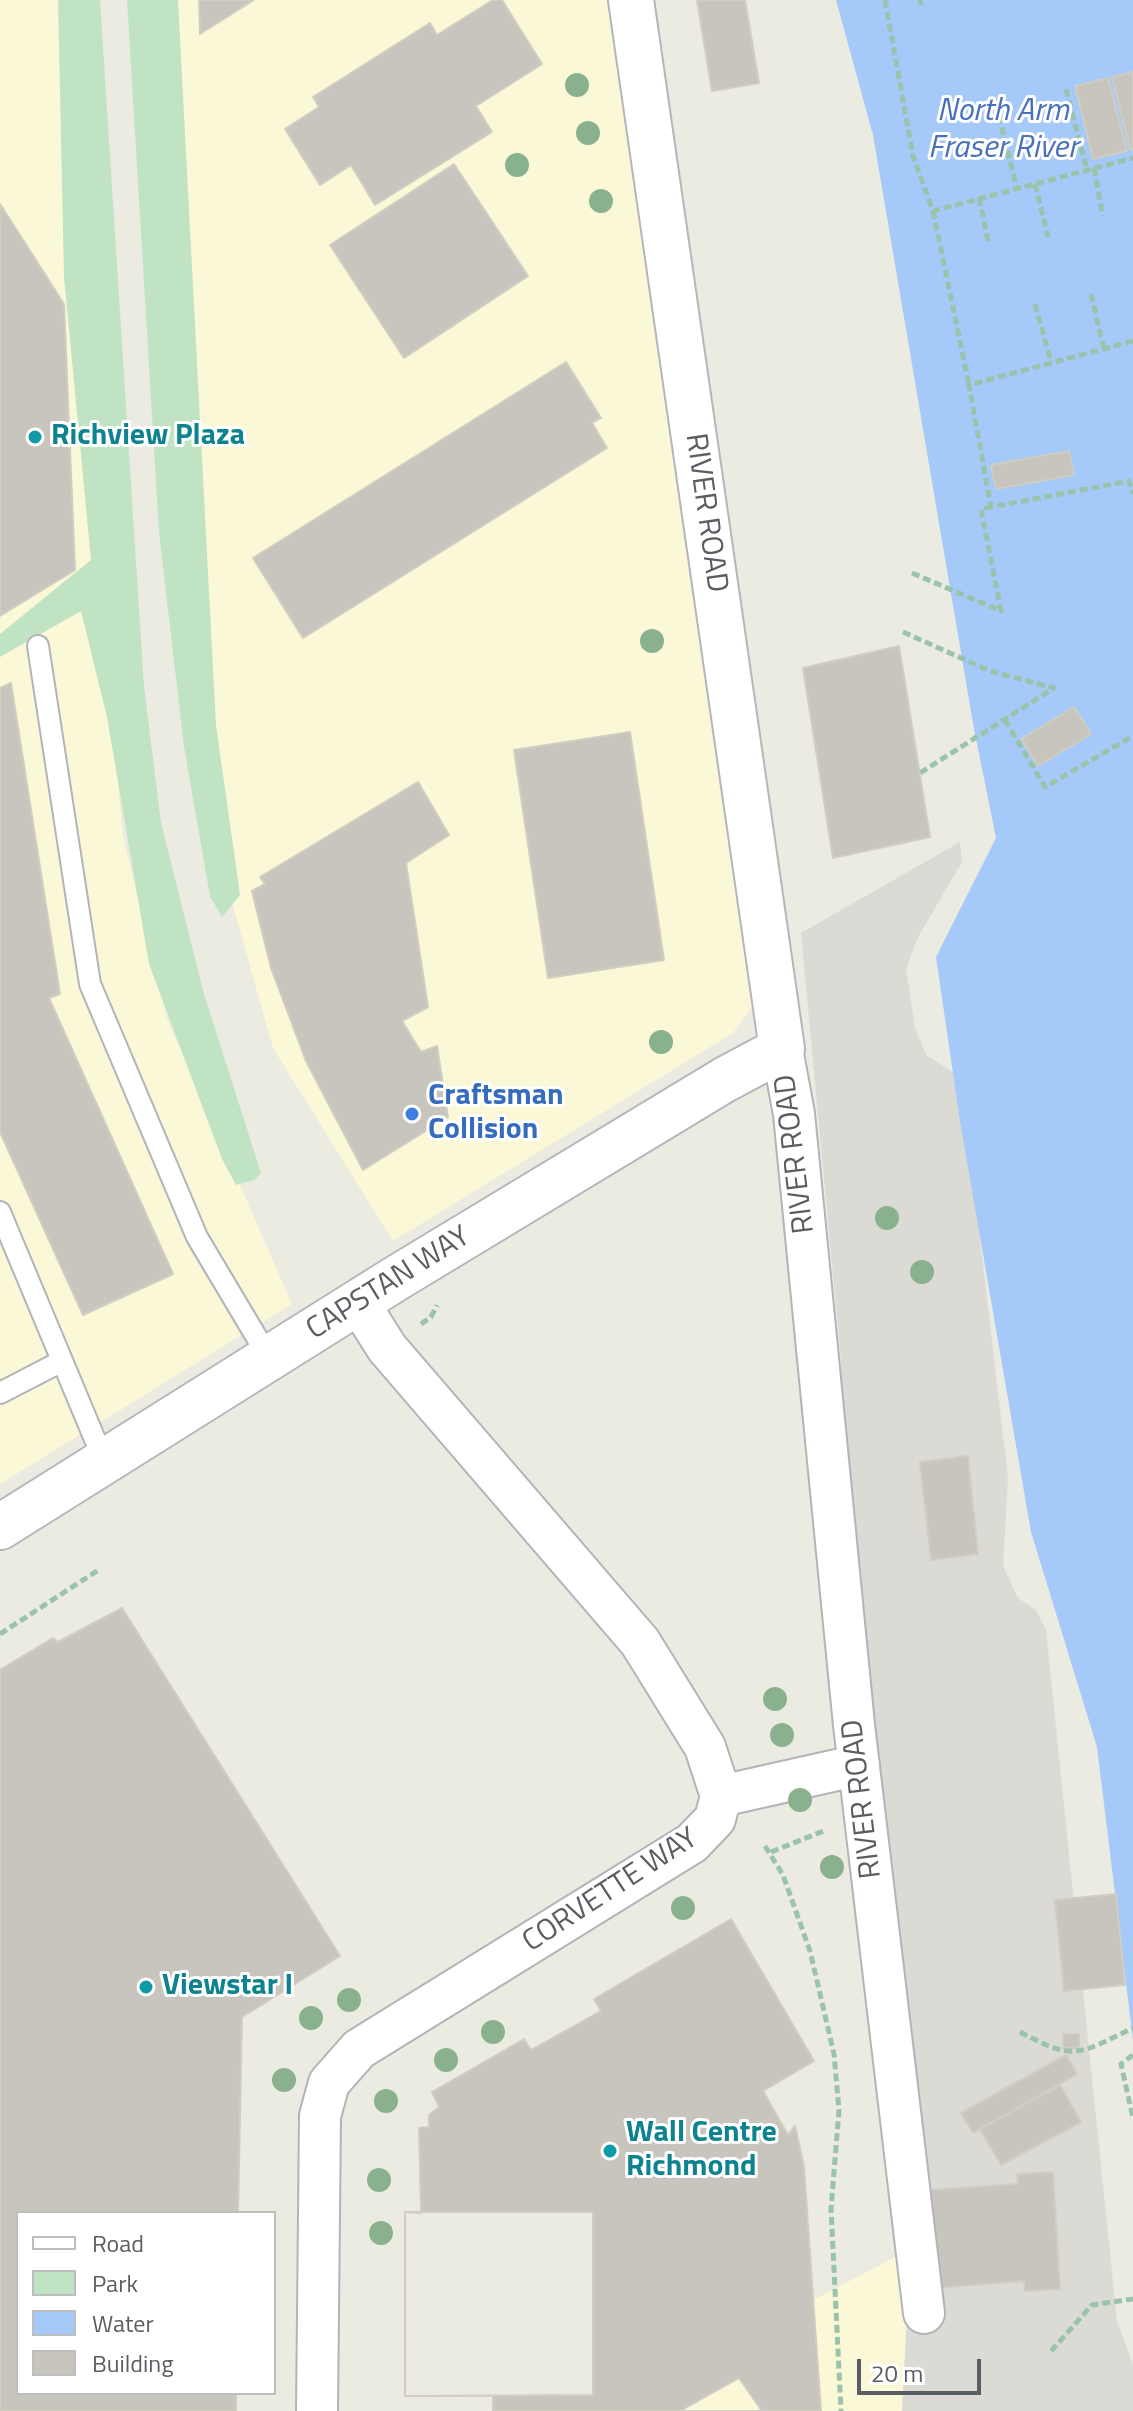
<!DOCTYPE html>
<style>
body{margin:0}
#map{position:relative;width:1133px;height:2411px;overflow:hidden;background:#ecebe2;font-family:"Titillium Web",sans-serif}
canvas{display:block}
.legend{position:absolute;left:16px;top:2211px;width:260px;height:184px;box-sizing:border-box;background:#fff;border:2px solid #bdbec0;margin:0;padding:10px 14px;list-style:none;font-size:24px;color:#5a5d62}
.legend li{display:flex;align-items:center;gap:16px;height:40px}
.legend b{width:40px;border:2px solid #bdbec0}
.scale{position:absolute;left:857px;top:2359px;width:124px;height:36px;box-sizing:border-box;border:4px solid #5a5d62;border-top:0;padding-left:10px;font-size:24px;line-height:28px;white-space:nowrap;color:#5a5d62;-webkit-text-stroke:6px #fff;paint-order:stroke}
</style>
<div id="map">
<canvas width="1133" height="2411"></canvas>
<ul class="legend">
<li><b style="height:10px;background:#fff"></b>Road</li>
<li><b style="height:22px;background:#c0e3c4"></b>Park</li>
<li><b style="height:22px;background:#a5c9f9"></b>Water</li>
<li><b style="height:22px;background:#c8c5bf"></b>Building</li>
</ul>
<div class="scale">20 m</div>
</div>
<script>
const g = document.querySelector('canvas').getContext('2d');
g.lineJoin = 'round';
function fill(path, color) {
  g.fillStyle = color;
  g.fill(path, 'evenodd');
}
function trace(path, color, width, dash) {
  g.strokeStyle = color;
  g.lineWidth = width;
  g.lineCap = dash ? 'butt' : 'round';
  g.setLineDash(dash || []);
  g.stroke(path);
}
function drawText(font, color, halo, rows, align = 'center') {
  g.font = font + ' "Titillium Web",sans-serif';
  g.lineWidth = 6;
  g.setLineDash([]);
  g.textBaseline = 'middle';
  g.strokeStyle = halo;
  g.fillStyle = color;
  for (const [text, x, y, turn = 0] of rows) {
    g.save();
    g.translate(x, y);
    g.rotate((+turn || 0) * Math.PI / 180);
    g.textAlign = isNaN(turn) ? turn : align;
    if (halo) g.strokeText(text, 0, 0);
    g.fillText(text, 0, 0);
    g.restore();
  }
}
fill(new Path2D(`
 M0 0H62L76 347 123 837 167 1019 292 1304 0 1484Z
 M165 0H610L754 1005 733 1033 393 1241 273 1048 215 842Z
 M901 2254 907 2315 902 2411H602Z`), '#fbf8d8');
fill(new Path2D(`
 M960 842 962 862 917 939 906 969 915 1028 926 1055 961 1077 1008 1478 1003 1566 1018 1598 1036 1610 1046 1630 1117 2321 1133 2365V2411H902L907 2315 840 1350 801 933Z`), '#dbdad4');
fill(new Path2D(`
 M58 0H100L144 687 161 823 204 994 261 1173 254 1180 236 1185 222 1159 149 964 107 717 81 611 0 657V634L91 560 64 277Z
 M127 0H178L216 725 240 895 222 917 210 896 184 747 159 532Z`), '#c0e3c4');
fill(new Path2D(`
 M836 0H1133V2040L1097 1747 1031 1532 960 1121 936 957 996 838 974 729 873 135Z`), '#a5c9f9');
const building = new Path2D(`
 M199 0H254L200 34Z
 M493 0H502L542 64 476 106 492 132 375 205 351 165 320 185 285 129 319 107 313 97 430 23 437 35Z
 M697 0H745L759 83 712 91Z
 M1133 72V150H1130L1112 77Z
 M1108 78 1127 151 1093 159 1075 86Z
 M454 164 528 276 404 358 330 245Z
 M0 204 64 304 75 570 0 616Z
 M566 362 601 418 592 423 607 448 303 638 253 558Z
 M1069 451 1074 475 996 489 991 465Z
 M899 646 930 837 833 858 803 668Z
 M11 683 60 994 49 998 173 1274 83 1315 0 1132V688Z
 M1074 707 1091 734 1038 766 1021 739Z
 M630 732 664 960 548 978 514 750Z
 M418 782 449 835 406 863 428 1007 402 1021 421 1052 437 1046 448 1117 363 1170 306 1061 271 968 252 891 265 884 260 877Z
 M968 1456 978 1554 931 1560 920 1462Z
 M122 1608 340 1956 242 2017 238 2213H18V2393H236V2411H0V1670L53 1638 58 1642Z
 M1116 1894 1125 1985 1064 1991 1055 1900Z
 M731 1919 814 2061 763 2091 788 2135 795 2126 804 2167 821 2411H493V2396H405V2212L421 2213 419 2128 429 2127V2115L439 2107 432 2092 524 2039 531 2050 601 2011 594 1999Z
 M1063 2034H1079V2048H1063Z
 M1066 2055 1077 2074 973 2133 961 2113Z
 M1060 2085 1081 2122 1001 2165 980 2129Z
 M1053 2172 1060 2289 1025 2291 1024 2281 935 2288 928 2190 1018 2184 1017 2174Z
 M405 2212H593V2395L405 2396Z
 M739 2378 762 2411H680Z`);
fill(building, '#c8c5bf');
trace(building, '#d0cec1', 2);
const lane = new Path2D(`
 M38 646 90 984 197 1237 269 1358
 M0 1212 104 1461
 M0 1393 62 1361`);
const street = new Path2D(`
 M782 1049 794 1114 854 1725 924 2313
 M721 1796 859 1765
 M317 2411 320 2116 329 2083 359 2049 692 1843 715 1819 721 1796 705 1747 640 1642 387 1348 358 1302`);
const secondary = new Path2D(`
 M0 1527 395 1279 724 1080 782 1049 631 0`);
trace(lane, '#b3b4b9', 24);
trace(street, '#b3b4b9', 44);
trace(secondary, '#b4b6bc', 48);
trace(new Path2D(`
 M885 0 913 156 933 211 1133 158
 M920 0 921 5
 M1066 89 1087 170
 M996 104 1017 189
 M1094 168 1103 216
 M1035 184 1048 237
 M979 198 989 245
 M933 211 969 385
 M1091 294 1104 349
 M1035 304 1051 362
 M1133 341 969 385 991 507 1129 481 1133 494
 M912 573 1001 611 981 509 991 507
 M903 632 990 671 1054 688 920 773
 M1005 720 1045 787 1133 736
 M421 1324 431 1317 437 1305
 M0 1634 100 1569
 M765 1846 783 1875 810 1951 834 2054 839 2110 831 2209 841 2411
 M771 1852 826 1830
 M1020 2032C1076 2062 1078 2054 1133 2028
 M1133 2055 1121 2064 1133 2118
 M1051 2351 1092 2305 1133 2299`), '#9ac3ab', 5, [8, 4]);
trace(lane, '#fff', 20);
trace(street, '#fff', 40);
trace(secondary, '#fff', 44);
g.fillStyle = '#8ab18d';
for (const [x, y] of [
 [577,85],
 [588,133],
 [517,165],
 [601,201],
 [652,641],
 [661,1042],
 [887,1218],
 [922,1272],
 [775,1699],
 [782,1735],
 [800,1800],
 [832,1867],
 [683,1908],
 [349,2000],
 [311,2018],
 [493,2032],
 [446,2060],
 [284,2080],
 [386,2101],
 [379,2180],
 [381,2233]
]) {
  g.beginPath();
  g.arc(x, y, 12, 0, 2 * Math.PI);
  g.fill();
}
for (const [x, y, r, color] of [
 [35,437,8,"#0f9aa8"],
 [412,1114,8,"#3f7fe0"],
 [146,1987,8,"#0f9aa8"],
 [610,2151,8,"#0f9aa8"]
]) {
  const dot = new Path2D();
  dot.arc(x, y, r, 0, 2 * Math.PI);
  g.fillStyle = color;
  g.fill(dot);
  trace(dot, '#fff', 3);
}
drawText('bold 30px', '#0d838f', '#fff', [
 ["Richview Plaza",51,437],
 ["Viewstar I",162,1987],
 ["Wall Centre",626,2134],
 ["Richmond",626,2168]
], 'left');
drawText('30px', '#5a5d62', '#fff', [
 ["RIVER ROAD",705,513,82],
 ["RIVER ROAD",796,1154,-97],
 ["CAPSTAN WAY",389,1284,-32],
 ["RIVER ROAD",863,1799,-97],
 ["CORVETTE WAY",611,1891,-33]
]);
drawText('bold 30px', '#366cbe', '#fff', [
 ["Craftsman",428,1097],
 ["Collision",428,1131]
], 'left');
drawText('italic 32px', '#4971bb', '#fff', [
 ["North Arm",1003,112],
 ["Fraser River",1003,149]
]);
</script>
